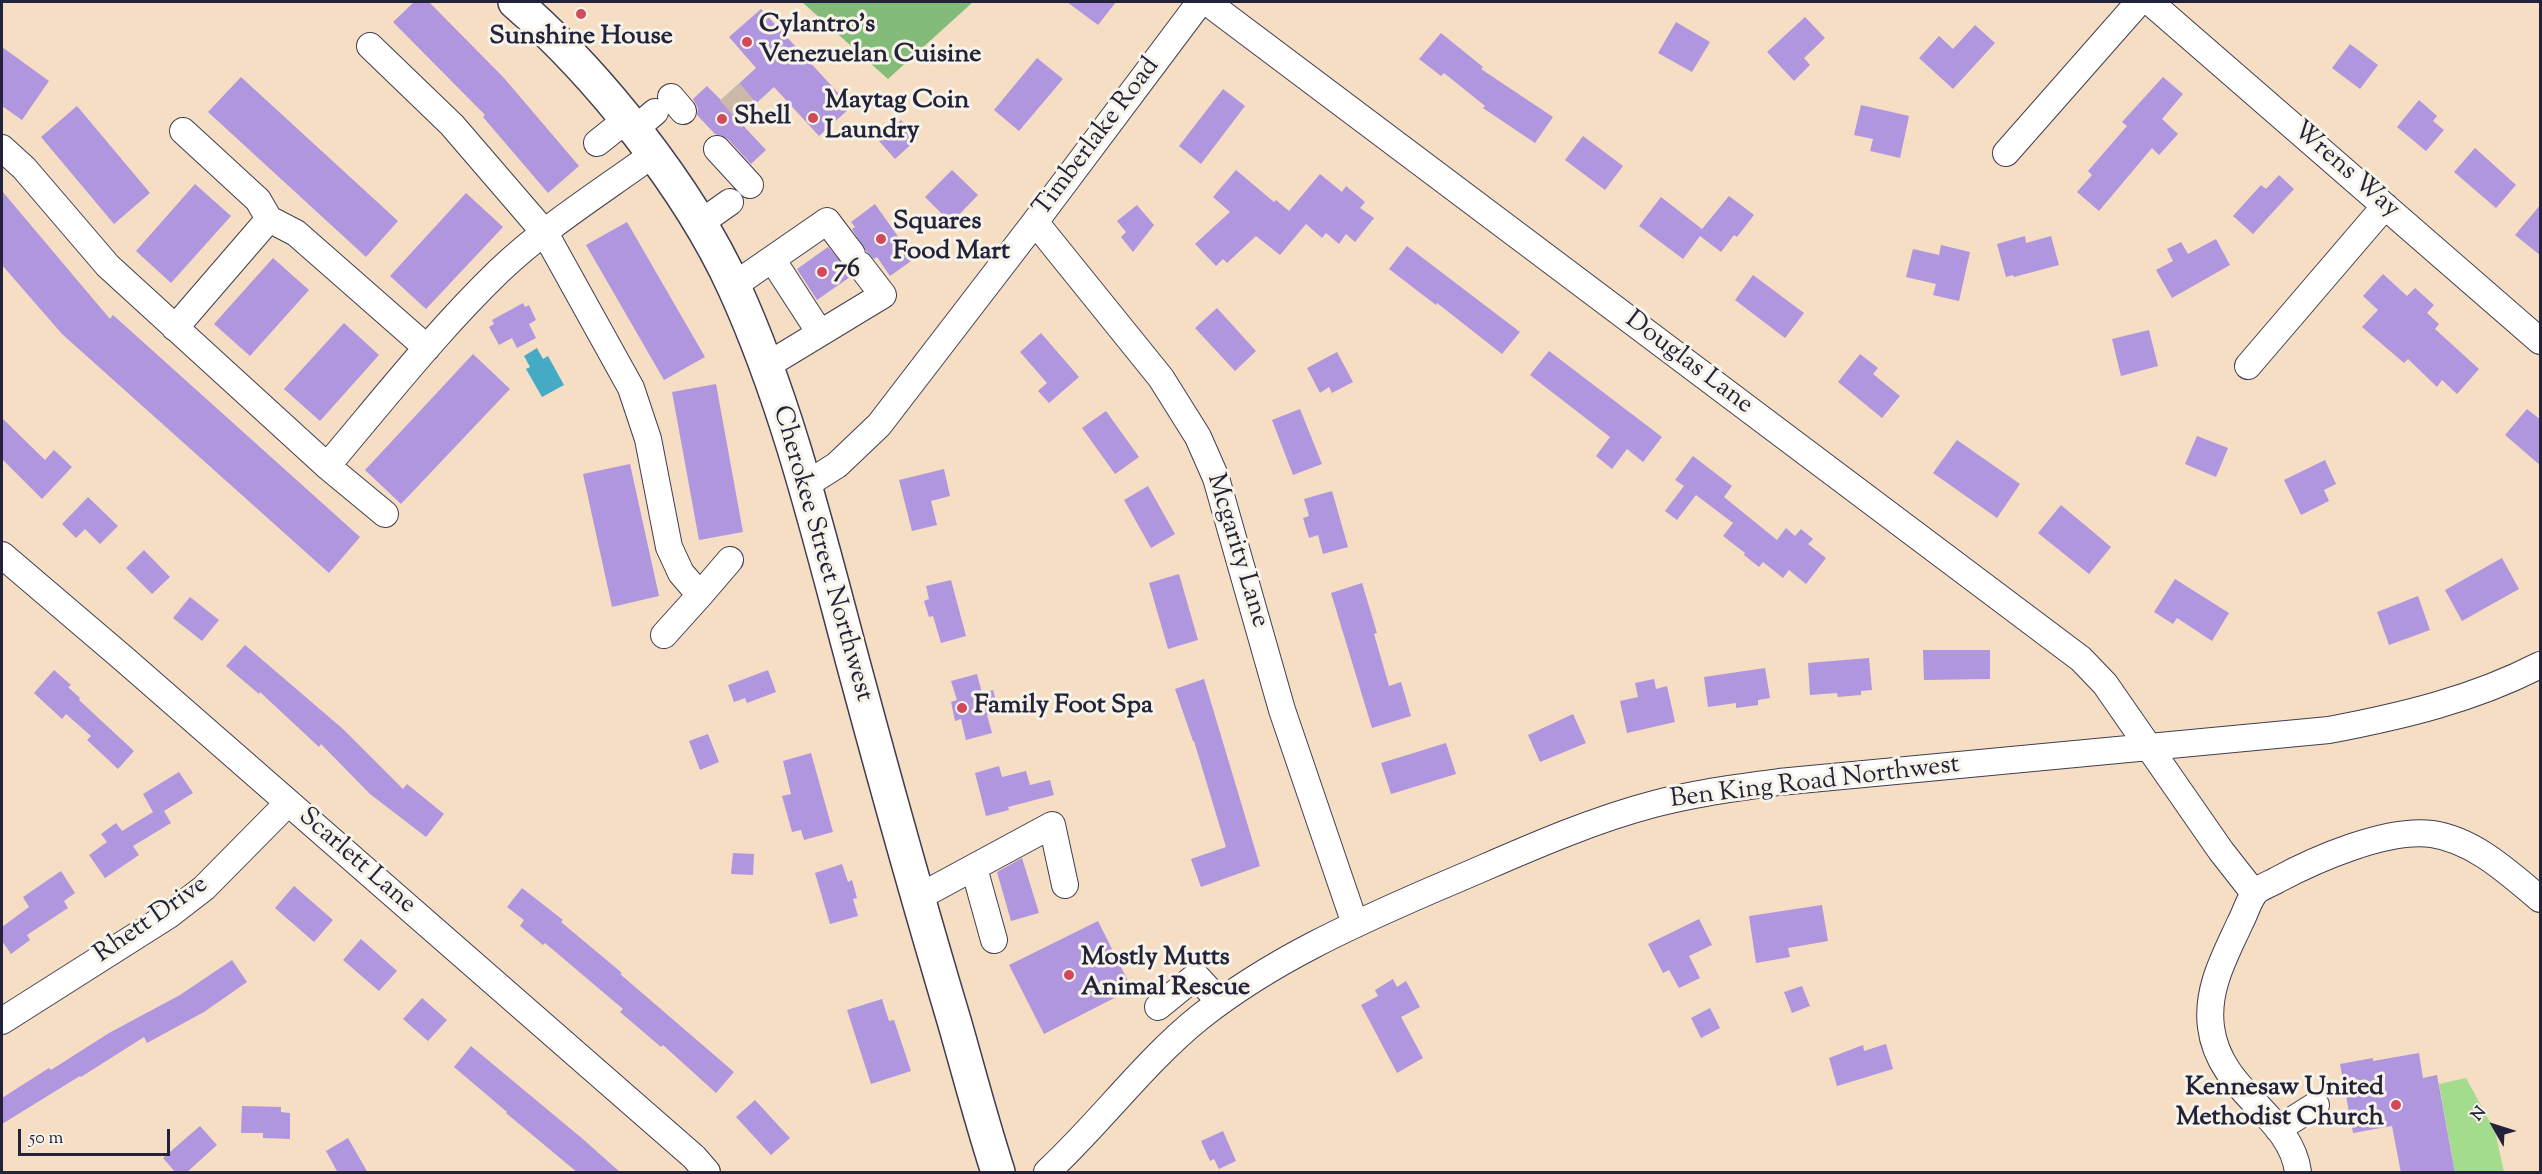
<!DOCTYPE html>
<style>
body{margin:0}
#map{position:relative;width:2542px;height:1174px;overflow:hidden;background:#f5dec4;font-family:"Sorts Mill Goudy",serif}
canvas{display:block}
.frame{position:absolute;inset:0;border:3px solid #22223b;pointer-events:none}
.north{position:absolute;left:2464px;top:1096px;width:60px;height:60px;-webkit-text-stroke:4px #f7f3e8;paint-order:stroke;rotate:309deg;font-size:16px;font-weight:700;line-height:24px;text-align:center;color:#22223b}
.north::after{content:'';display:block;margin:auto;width:21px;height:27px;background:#22223b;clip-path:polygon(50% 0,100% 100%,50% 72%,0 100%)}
.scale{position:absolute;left:18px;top:1129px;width:152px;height:27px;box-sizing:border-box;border:3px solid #22223b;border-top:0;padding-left:8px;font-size:18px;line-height:21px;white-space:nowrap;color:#22223b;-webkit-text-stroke:4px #f7f3e8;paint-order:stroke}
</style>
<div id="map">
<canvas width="2542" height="1174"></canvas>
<div class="frame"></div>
<div class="north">N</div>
<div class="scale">50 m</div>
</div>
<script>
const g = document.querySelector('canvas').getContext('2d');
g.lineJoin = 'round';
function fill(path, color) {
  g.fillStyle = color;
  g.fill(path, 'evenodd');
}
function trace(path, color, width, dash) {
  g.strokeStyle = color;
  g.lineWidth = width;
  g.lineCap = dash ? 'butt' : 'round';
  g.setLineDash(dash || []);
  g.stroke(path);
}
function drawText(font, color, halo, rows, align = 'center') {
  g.font = font + ' "Sorts Mill Goudy",serif';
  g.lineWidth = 6;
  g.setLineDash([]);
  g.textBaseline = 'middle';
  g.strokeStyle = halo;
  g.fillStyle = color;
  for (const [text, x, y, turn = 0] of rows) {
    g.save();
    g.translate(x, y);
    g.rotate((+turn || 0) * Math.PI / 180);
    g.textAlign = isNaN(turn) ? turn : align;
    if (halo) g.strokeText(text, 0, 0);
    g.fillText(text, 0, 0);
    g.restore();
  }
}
fill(new Path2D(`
 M2466 1078 2495 1131 2504 1172H2455L2439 1084Z`), '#a4dc8e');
fill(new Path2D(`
 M802 2H973L888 79Z`), '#83bc79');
fill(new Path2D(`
 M537 348 543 359 548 356 564 385 542 397 526 369 530 367 524 356Z`), '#45abc5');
fill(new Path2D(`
 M414 2H429L504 78 579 166 548 193 483 117 485 115 393 22Z
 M1067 2H1116L1098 25Z
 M761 9 851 107 819 136 774 87 738 120 766 150 751 164 728 139 715 134 697 115 698 108 693 99 707 86 721 100 756 68 729 37Z
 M1805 17 1825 38 1804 58 1810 65 1794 81 1767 52Z
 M1676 22 1710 42 1692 72 1658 53Z
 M1975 25 1995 43 1953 89 1919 58 1939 36 1953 49Z
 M1441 33 1483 67 1481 69 1553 117 1535 143 1483 108 1485 106 1444 73 1441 76 1419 59Z
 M2350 44 2378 65 2360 89 2332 68Z
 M2 47 49 81 22 120 2 106Z
 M1037 58 1063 79 1019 131 994 110Z
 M241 77 398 221 366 257 208 112Z
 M2163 77 2183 94 2162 119 2178 134 2159 155 2152 148 2099 211 2077 192 2092 175 2088 171 2127 126 2122 122Z
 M1223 89 1245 106 1201 164 1179 146Z
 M2419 100 2437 116 2433 121 2444 130 2426 151 2397 127Z
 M1861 105 1909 116 1900 158 1870 151 1873 139 1854 135Z
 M77 106 150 193 114 224 41 137Z
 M901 120 918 138 895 159 879 141Z
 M1583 136 1623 166 1605 190 1565 160Z
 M2475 148 2516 185 2496 208 2454 172Z
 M952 170 978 195 951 223 925 197Z
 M1236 170 1274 202 1276 200 1289 211 1320 174 1342 192 1346 186 1365 202 1360 208 1374 218 1355 242 1346 234 1339 244 1326 233 1322 238 1306 224 1280 255 1256 236 1227 263 1223 259 1216 266 1195 244 1230 212 1213 197Z
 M2279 175 2294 189 2253 234 2233 216 2261 185 2266 189Z
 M195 184 231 216 171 283 136 251Z
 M2 191 110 319 113 315 360 537 329 573 62 334 2 265Z
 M466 193 503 227 426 309 390 276Z
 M1729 196 1754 215 1737 237 1734 235 1721 252 1700 236 1683 259 1639 226 1661 197 1702 229Z
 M875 204 914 259 890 276 877 257 874 259 867 252 852 229 855 227 851 222Z
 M2541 204V256L2515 235Z
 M1137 205 1154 225 1133 252 1121 237 1126 232 1117 221Z
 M627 222 705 357 664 380 586 245Z
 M2025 236 2026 243 2051 236 2059 265 2014 277 2013 275 2006 277 1997 244Z
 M2216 239 2230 265 2172 298 2156 270 2173 261 2167 249 2181 242 2188 254Z
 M1941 245 1970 252 1959 301 1933 295 1936 284 1906 277 1913 249 1939 255Z
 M1407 246 1520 332 1502 354 1437 303 1436 305 1389 269Z
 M828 247 845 267 850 277 817 300 797 269Z
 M273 258 309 290 250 356 214 324Z
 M2383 274 2407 296 2415 288 2434 305 2427 313 2439 324 2435 329 2479 369 2457 394 2442 380 2437 387 2408 359 2404 363 2362 327 2378 310 2363 296Z
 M1753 275 1804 313 1785 338 1735 300Z
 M523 303 525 307 529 305 536 320 529 324 536 338 517 348 512 338 499 345 489 327 494 324 492 320Z
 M1217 308 1256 351 1235 371 1195 328Z
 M344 323 379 355 320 421 284 389Z
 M2149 330 2158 366 2121 376 2112 339Z
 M1041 333 1079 377 1049 403 1038 391 1047 383 1020 352Z
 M1549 351 1662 437 1643 462 1627 449 1612 469 1596 456 1610 437 1530 375Z
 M1337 352 1353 382 1332 393 1329 387 1320 393 1307 368Z
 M473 354 510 389 401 504 365 470Z
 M1860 354 1878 368 1873 374 1900 396 1882 418 1838 382Z
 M716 384 743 532 699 540 672 392Z
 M1300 409 1322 464 1293 475 1272 420Z
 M2527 409 2541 420V466L2505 435Z
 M1106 411 1139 457 1115 474 1082 428Z
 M2 418 45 460 54 450 72 467 42 499 2 459Z
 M2197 436 2228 448 2216 477 2185 464Z
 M1957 440 2020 484 1997 518 1933 473Z
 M1693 456 1732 486 1724 497 1777 540 1786 528 1795 536 1801 529 1813 539 1808 544 1826 558 1806 584 1789 570 1783 578 1763 562 1759 567 1744 555 1745 553 1723 536 1733 523 1696 495 1677 520 1665 511 1684 486 1675 480Z
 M2325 460 2336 484 2324 490 2329 501 2301 515 2284 480Z
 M630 464 659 596 612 607 583 474Z
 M944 469 950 496 931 501 937 525 912 531 899 480Z
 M1148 486 1175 534 1151 548 1124 500Z
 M1332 491 1348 547 1323 554 1318 535 1309 538 1303 518 1309 516 1304 499Z
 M88 497 118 526 100 544 85 529 76 538 62 524Z
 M2061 505 2111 547 2089 574 2038 533Z
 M144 550 170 577 152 594 126 568Z
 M2502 558 2519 589 2462 621 2445 590Z
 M1179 574 1198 640 1168 649 1149 583Z
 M2175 579 2229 613 2212 641 2177 618 2173 624 2154 612Z
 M951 580 966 636 941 643 933 616 929 617 924 601 929 599 926 586Z
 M1362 583 1377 633 1374 634 1389 686 1401 682 1411 716 1372 728 1331 593Z
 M2418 596 2430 630 2389 645 2377 612Z
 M190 597 219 620 202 641 173 618Z
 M245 645 343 729 403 789 407 784 444 814 426 837 370 794 321 744 319 747 260 692 259 694 226 666Z
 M1923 650H1990V679L1924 680Z
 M1869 658 1872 690 1861 691V695L1838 697 1837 693 1810 695 1808 663Z
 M1765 668 1770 698 1758 700V705L1736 708V703L1708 707 1704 677Z
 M54 670 71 685 68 687 80 698 79 700 134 751 118 769 87 740 91 736 66 714 62 719 34 693Z
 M768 670 776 692 747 703 745 698 734 702 728 685Z
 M977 674 982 693 993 690 999 712 987 715 992 733 966 740 961 719 955 721 951 702 957 700 951 681Z
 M1204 679 1260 866 1201 887 1191 859 1226 847 1194 741H1193L1175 689Z
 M1654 679 1656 689 1667 686 1675 722 1627 733 1620 701 1638 697 1635 683Z
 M1573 714 1586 743 1540 762 1528 735Z
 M708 734 719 762 700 770 689 741Z
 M1446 743 1456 774 1391 794 1381 763Z
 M811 753 833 832 804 840 801 830 792 832 782 796 791 794 783 761Z
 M999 766 1002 777 1026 771 1030 785 1050 780 1054 795 1008 807 1009 810 986 816 975 773Z
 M179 772 193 793 164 811 171 823 133 846 139 855 105 878 89 855 107 842 101 834 116 823 122 831 153 812 143 794Z
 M733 853 754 854 753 875 731 874Z
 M1022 858 1039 913 1011 921 997 872Z
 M842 864 848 882 852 880 857 898 853 899 858 916 830 924 815 873Z
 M61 871 75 893 64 901 68 908 27 935 30 940 11 954 2 941V927L29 907 23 897Z
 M294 886 333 920 314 942 275 908Z
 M522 888 563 920 561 922 622 973 620 974 734 1072 716 1093 663 1045 661 1047 620 1012 623 1009 545 943 543 945 520 926 524 920 507 907Z
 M1822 905 1828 941 1788 948 1790 957 1756 963 1749 916Z
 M1699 919 1712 945 1689 956 1700 978 1679 988 1669 970 1663 973 1648 944Z
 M1098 921 1132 989 1044 1034 1009 965Z
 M361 939 397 971 379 991 343 960Z
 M232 960 247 982 204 1012 147 1043 144 1037 81 1077 80 1076 2 1124V1098L49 1068 51 1070 109 1033 180 995Z
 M1393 979 1397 987 1406 981 1420 1007 1401 1017 1423 1058 1397 1073 1361 1005 1378 996 1375 990Z
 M1802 986 1810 1006 1792 1013 1784 992Z
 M422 998 447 1020 428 1041 403 1019Z
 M882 999 889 1021 894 1020 911 1071 871 1084 847 1010Z
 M1710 1008 1720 1028 1701 1038 1691 1018Z
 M1886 1044 1893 1069 1837 1086 1829 1058 1863 1045 1864 1051Z
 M471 1046 584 1140 621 1173H578L506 1113 507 1112 454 1067Z
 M2419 1053 2423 1078 2437 1075 2455 1173H2401L2392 1126 2353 1133 2340 1064 2373 1058V1061Z
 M755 1100 790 1138 771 1155 736 1117Z
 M242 1106 281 1107V1112L290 1113V1139L263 1138V1133H241Z
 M200 1126 217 1145 186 1173H176L163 1158Z
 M1223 1131 1236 1161 1219 1169 1214 1159 1210 1161 1201 1141Z
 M348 1138 368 1173H338L326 1151Z`), '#b096de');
trace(new Path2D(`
 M730 92 747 112`), '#cbb8a9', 26, [26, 13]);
const minor = new Path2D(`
 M1207 2 2081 659 2105 684 2221 851 2254 893
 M2150 2 2540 341
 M370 46 452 125 545 233 631 388 648 439 669 547 681 573 700 595 730 560
 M671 97 683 111
 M634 130 655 112
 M183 131 258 200 269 219 296 233 427 348
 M597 143 626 120
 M2 148 24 168 108 266 327 466 385 514
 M717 149 750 185
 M2006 153 2139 2
 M1035 222 1161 378 1198 437 1216 478 1282 710 1355 924
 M699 224 730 202
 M772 259 820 333
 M733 286 827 221 852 254
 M175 328 269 219
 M766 366 883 295 860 265
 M2248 366 2385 206
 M327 466C383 400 437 331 499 271 545 227 601 192 652 155
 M804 486 837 465 879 425 1035 222 1200 2
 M2 555 124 659 694 1157 707 1172
 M664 635 700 595
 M974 868 994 940
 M917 898 1052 825 1065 885
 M1158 1007 1196 976 1220 1002
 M2 1021 169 915 204 888 288 803
 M2278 1129 2316 1105
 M1047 1172C1100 1123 1144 1062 1200 1017 1271 961 1351 925 1434 889 1506 859 1578 824 1654 804 1695 793 1737 788 1779 782L2329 730C2403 716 2474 699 2540 665
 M2298 1172C2291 1115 2219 1093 2211 1027 2206 989 2225 956 2240 923 2245 914 2248 902 2254 894 2258 888 2270 884 2277 880 2316 859 2387 828 2432 834 2474 840 2509 873 2540 899`);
const major = new Path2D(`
 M515 2C598 74 688 187 734 287 791 412 822 549 858 681 889 796 921 910 955 1024 969 1073 982 1123 998 1172`);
trace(minor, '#423e50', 28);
trace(major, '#423e50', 36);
trace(minor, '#fff', 26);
trace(major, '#fff', 33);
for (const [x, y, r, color] of [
 [581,14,6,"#d1495b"],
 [747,42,6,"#d1495b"],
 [813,118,6,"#d1495b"],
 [722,119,6,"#d1495b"],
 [881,239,6,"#d1495b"],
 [822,272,6,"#d1495b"],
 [962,708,6,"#d1495b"],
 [1069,975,6,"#d1495b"],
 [2396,1105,6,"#d1495b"]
]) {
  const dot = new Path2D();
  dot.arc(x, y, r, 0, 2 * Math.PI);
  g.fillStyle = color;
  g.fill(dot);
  trace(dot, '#f7f3e8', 2);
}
drawText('bold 26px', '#22223b', '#f7f3e8', [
 ["Cylantro's",759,27],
 ["Venezuelan Cuisine",759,57],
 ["Sunshine House",581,39,"center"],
 ["Maytag Coin",825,103],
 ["Laundry",825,133],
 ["Shell",734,119],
 ["Squares",893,224],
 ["Food Mart",893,254],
 ["76",834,272],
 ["Family Foot Spa",974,708],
 ["Mostly Mutts",1081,960],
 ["Animal Rescue",1081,990],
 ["Kennesaw United",2384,1090,"right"],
 ["Methodist Church",2384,1120,"right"]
], 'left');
drawText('26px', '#22223b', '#f7f3e8', [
 ["Timberlake Road",1098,138,-53],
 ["Wrens Way",2345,171,41],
 ["Douglas Lane",1688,364,37],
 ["Mcgarity Lane",1236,551,73],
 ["Cherokee Street Northwest",821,554,74],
 ["Ben King Road Northwest",1815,784,-7],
 ["Scarlett Lane",356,862,41],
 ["Rhett Drive",152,921,-35]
]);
</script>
